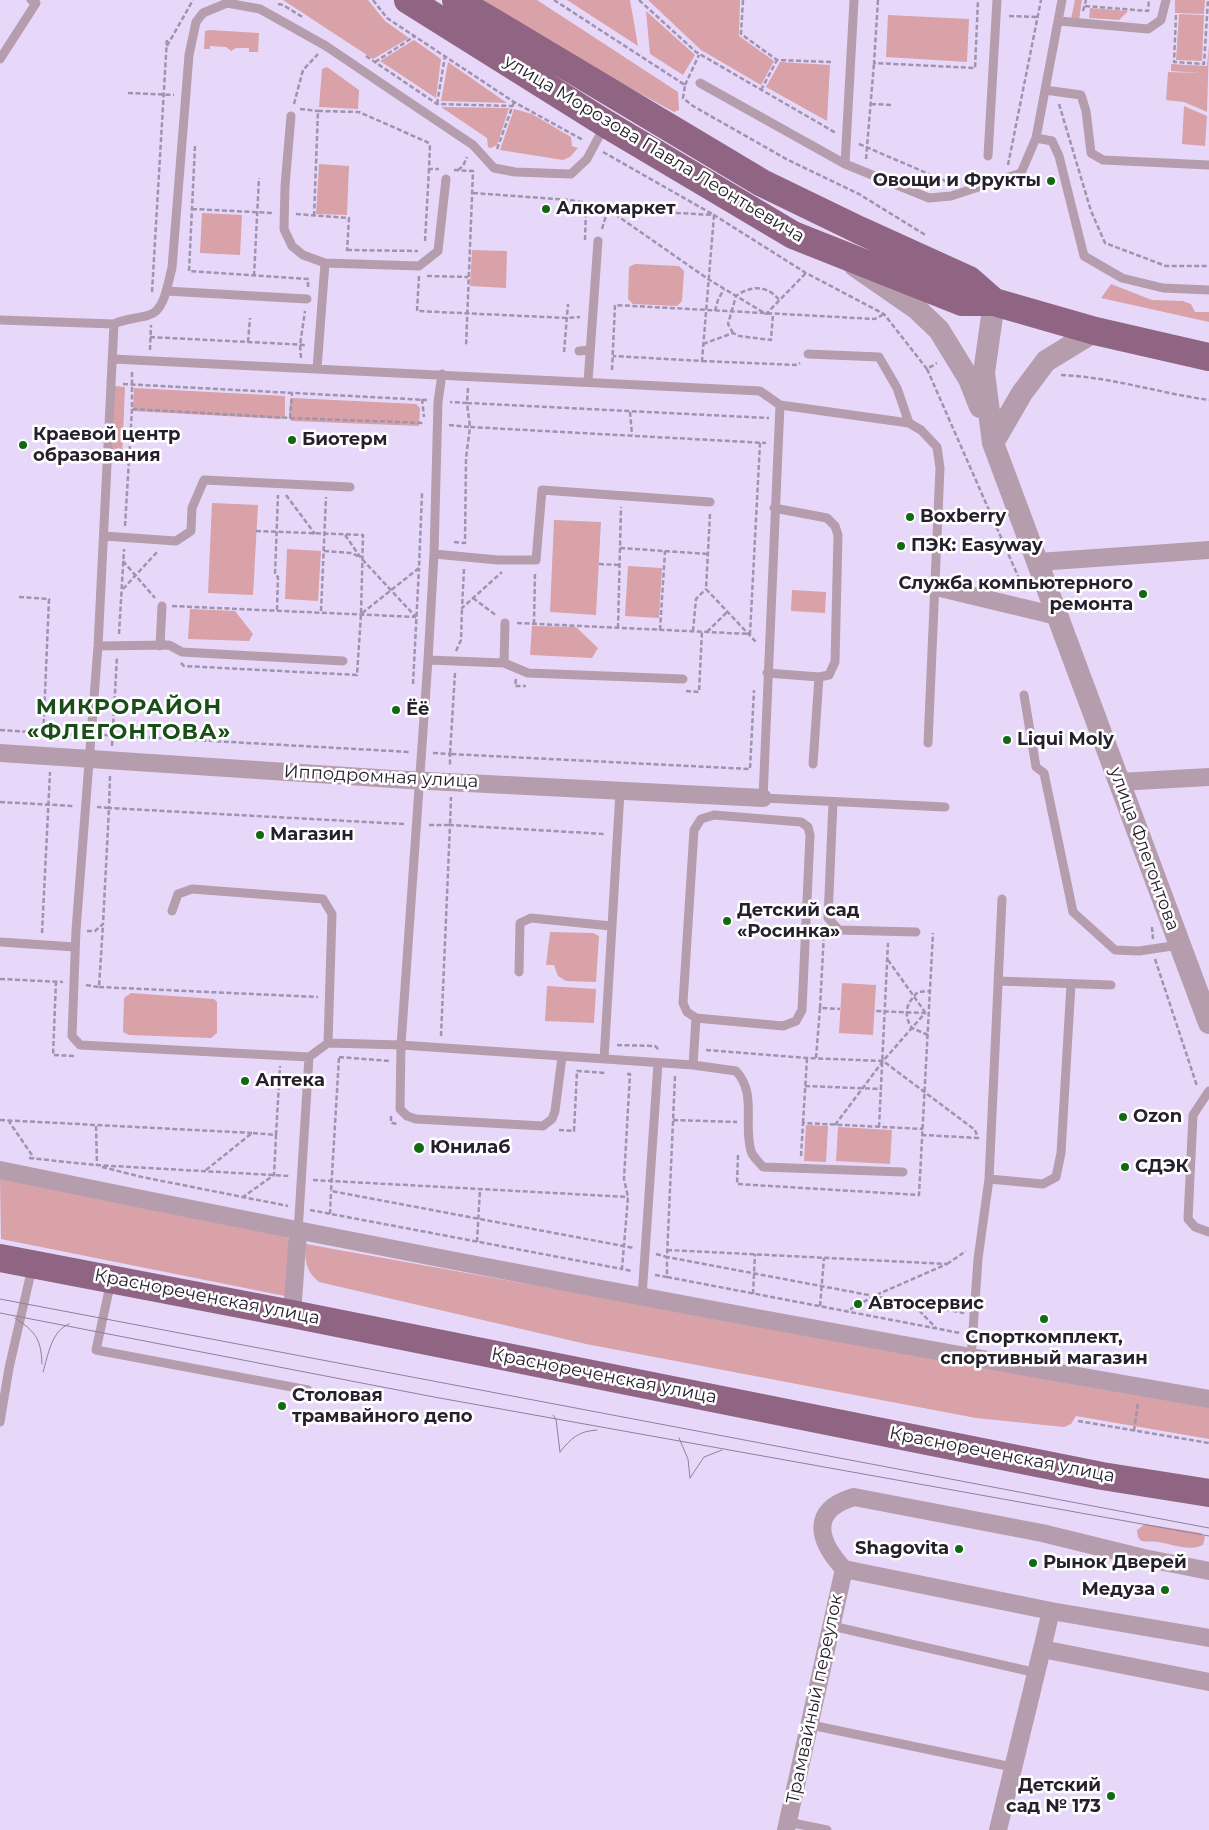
<!DOCTYPE html>
<meta charset="utf-8">
<style>
body{margin:0}
canvas{display:block;background:#e7d8fa}
</style>
<canvas width="1209" height="1830"></canvas>
<script>
const g = document.querySelector('canvas').getContext('2d');
g.lineJoin = 'round';
function fill(path, color) {
  g.fillStyle = color;
  g.fill(path, 'evenodd');
}
function trace(path, color, width, dash) {
  g.strokeStyle = color;
  g.lineWidth = width;
  g.lineCap = dash ? 'butt' : 'round';
  g.setLineDash(dash || []);
  g.stroke(path);
}
function drawText(font, color, halo, rows, align = 'center') {
  g.font = font + ' Montserrat,sans-serif';
  g.lineWidth = 5;
  g.setLineDash([]);
  g.textBaseline = 'middle';
  g.strokeStyle = halo;
  g.fillStyle = color;
  for (const [text, x, y, turn = 0] of rows) {
    g.save();
    g.translate(x, y);
    g.rotate((+turn || 0) * Math.PI / 180);
    g.textAlign = isNaN(turn) ? turn : align;
    if (halo) g.strokeText(text, 0, 0);
    g.fillText(text, 0, 0);
    g.restore();
  }
}
fill(new Path2D(`
 M283 0H368L385 21 409 38 373 59Z
 M484 0H537L678 92 679 110 674 112 548 43Z
 M567 0H630L638 46Z
 M648 0H740L739 36 774 61 761 85 701 50Z
 M1075 0H1082L1079 20 1071 19Z
 M1175 0H1205L1204 14 1175 13Z
 M1090 8 1128 11 1119 20 1089 18Z
 M646 11 695 55 683 75 650 54Z
 M1179 14 1204 15 1202 61 1176 60Z
 M888 15 969 19 967 62 886 57Z
 M210 30 259 33 258 52H249V48H236L231 51 226 47 210 46V49H204L205 31Z
 M414 40 441 59 436 98 380 61Z
 M1209 45 1207 112 1184 102 1166 100 1168 72 1201 73 1171 71V64L1207 66Z
 M448 62 507 103 441 101Z
 M780 62 830 65 827 121 766 87Z
 M327 67 359 90 358 109 319 107 322 69Z
 M1184 106 1207 116 1205 146 1182 144Z
 M441 107 509 108 497 145 491 148 488 147 487 138Z
 M514 109 532 114 571 137 572 146 578 148 570 157 563 160 500 150Z
 M319 164 349 166 347 215 316 214Z
 M202 213 242 215 240 255 200 253Z
 M472 250 507 251 506 288 470 286Z
 M635 264 679 266 684 271 682 301 677 306 633 304 628 299 629 267Z
 M1111 284 1152 300 1183 301 1191 304 1195 312H1209V322L1101 298Z
 M115 386 125 387 122 458 117 456 112 449Z
 M134 388 285 396V416L281 419 133 411Z
 M293 398 416 404 420 408 419 426 292 421 289 418 290 401Z
 M212 503 258 505 253 595 208 593Z
 M554 520 601 522 596 615 550 612Z
 M287 549 321 551 318 601 285 599Z
 M628 566 662 568 659 618 625 616Z
 M792 590 826 592 825 613 791 611Z
 M190 609 235 611 253 634 249 641 188 639Z
 M532 626 576 627 598 648 592 658 530 655Z
 M550 932 593 933 599 936 596 982 566 981 558 976 554 965H546Z
 M842 983 876 985 873 1035 839 1033Z
 M547 986 596 989 594 1023 545 1021Z
 M131 993 214 999 217 1002V1033L211 1038 129 1035 123 1032 124 998Z
 M806 1125 828 1126 826 1162 804 1161Z
 M838 1127 892 1130 890 1164 836 1161Z
 M0 1175 281 1230 289 1239 285 1296 1 1239Z
 M306 1244 1209 1407V1439L1076 1416 1071 1424 1064 1427 976 1418 586 1344 319 1282C306 1272 304 1259 306 1244Z
 M1145 1524 1201 1533 1205 1537 1203 1545C1188 1552 1173 1544 1158 1542 1152 1541 1147 1542 1141 1541L1138 1537 1137 1530Z`), '#d8a2a8');
trace(new Path2D(`
 M373 0 387 18 514 102 583 140
 M554 0 685 85 683 98 693 106 788 160 859 194 927 236
 M639 0 696 52 836 133
 M743 0 741 34 777 60 832 62
 M878 0 874 63 975 68 978 0
 M278 4 283 5 304 18
 M1085 6 1148 11 1149 0
 M1083 11 1086 0
 M1176 15 1174 62 1204 64 1208 0
 M1009 16 1038 17
 M167 46 193 0
 M366 56 437 104 513 106
 M375 62 415 36
 M685 85 699 55
 M761 90 777 60
 M128 93 174 95
 M294 104 303 70 318 54
 M437 104 445 56
 M871 104 892 105
 M1059 104 1091 211 1105 243 1166 266H1209
 M300 109 318 111
 M859 144 950 183
 M195 146 189 271 308 279V288
 M497 149 514 102
 M603 152 714 215 702 361 613 356
 M866 159 874 63
 M1008 165 1041 0
 M454 170 473 171 466 347
 M458 170 463 166 467 157
 M473 193 570 200 586 203
 M587 203 601 207
 M586 208 714 215 806 273 884 314 927 369 937 363
 M192 209 273 213
 M609 210 708 279 766 314 806 273
 M296 214 349 218 347 251
 M314 216 318 111 359 112 427 142 430 145 429 169H439
 M602 229 608 209
 M585 240 586 208
 M425 241 429 169
 M347 250 418 251
 M254 276 259 178
 M419 276 417 311 567 318 580 317
 M427 276 468 277
 M152 292 167 38
 M715 311 718 300 724 289
 M733 333 728 324 736 296C751 285 768 285 780 301
 M150 337 307 345
 M248 342 250 318
 M703 344 733 333 739 336 771 340 773 314
 M150 350 151 325
 M564 352 568 304
 M301 358 300 345 305 311
 M702 361 797 365 800 363
 M927 369 1025 592
 M612 370 615 305 875 319 884 314
 M132 372V409L290 418 292 393
 M1061 375C1111 377 1159 393 1209 400
 M123 384 427 400
 M468 388 467 403 769 418
 M422 399 424 417
 M630 412 632 435
 M290 418 425 423
 M449 425 470 427 467 403 450 402
 M286 495 315 534
 M710 514 706 589 756 642
 M125 526 132 409
 M256 531 363 535 361 614 419 568 422 493
 M345 535 361 558 415 616
 M454 542 465 543 466 458 470 427 766 443
 M620 548 708 554
 M324 551 351 553 360 557
 M123 561 155 598
 M599 564 619 565
 M464 569 462 608 502 572
 M123 589 158 551
 M19 597 49 599 43 740
 M473 598 497 616
 M172 606 416 617
 M277 610 278 577 275 574 278 495
 M321 611 326 497
 M517 623 750 634 760 443
 M534 624 535 573
 M618 628 621 507
 M660 630 665 551
 M693 631 696 599 706 589
 M707 632 727 612
 M119 634 124 549
 M456 651 461 640 462 608
 M181 663 184 666 357 675 361 614
 M455 673 450 754 750 769 754 690
 M516 679 515 686H526
 M413 684 419 568
 M686 691 699 692 702 631
 M0 730 81 735
 M104 735 410 752
 M112 746 117 656
 M433 753 450 754V766
 M110 776 109 808 404 824
 M0 802 74 806
 M429 825H450L451 797
 M1152 927 1153 939
 M87 931H95L103 924 109 808 97 807
 M42 933 50 772
 M1155 959 1197 1086
 M888 960 925 1012
 M0 979 63 982
 M56 981 53 1055 75 1056
 M86 985 99 987 103 924
 M99 987 318 997
 M820 1008 824 932
 M928 1035 912 1028C903 1015 906 1003 918 992L930 991
 M441 1036 450 825 605 834
 M617 1045 655 1046 660 1051
 M706 1050 807 1058 883 1061 975 1130 978 1138 923 1135
 M339 1057 390 1061
 M339 1058 331 1191 634 1248
 M816 1058 820 1008 840 1009
 M627 1074H630L624 1179 628 1197 622 1269 632 1271
 M805 1086 882 1089
 M391 1116V1123L398 1124
 M0 1120 252 1133
 M8 1120 34 1158
 M673 1120 737 1122
 M803 1123 807 1058
 M835 1125 883 1061 925 1013 874 1011
 M96 1126 97 1166
 M879 1127 888 943
 M559 1130 574 1131 577 1071 606 1073
 M276 1135 280 1066
 M738 1155 737 1184 919 1195 933 933
 M801 1156 803 1123 923 1129
 M29 1158 95 1165 290 1176
 M102 1167 142 1177 288 1206
 M206 1170 252 1133 276 1135 274 1175 243 1197
 M313 1180 628 1197
 M310 1210 622 1269
 M330 1214 331 1191
 M477 1242 480 1189
 M667 1250 947 1264 874 1296 847 1311
 M656 1254 667 1257 675 1076
 M947 1264 966 1251
 M655 1275 667 1277V1257L964 1313
 M667 1277 960 1333
 M753 1294 755 1254
 M914 1305 936 1328
 M820 1306 824 1258
 M1078 1421 1209 1443
 M1134 1431 1138 1402`), '#9f93ad', 2.5, [5, 2.5]);
trace(new Path2D(`
 M1059 21 1148 29 1161 20 1166 0
 M0 59 36 3 31 0
 M700 83 845 164 929 198 951 196 1021 173 1036 138 1062 0
 M1045 90 1081 95 1086 111 1091 153 1103 160 1209 165
 M291 116 285 186 284 229 292 246 303 255 325 263 419 266 438 251 446 179
 M604 127 587 159 571 174 515 172 494 168 473 145 400 96 326 46 260 9 227 3 203 13 196 22 189 55 172 268C168 282 165 311 149 315 137 319 126 318 114 324L98 646 76 930 72 1036 80 1045 309 1057 328 1043 401 1045 693 1065 736 1071C757 1093 743 1124 751 1151 752 1156 759 1162 763 1167L903 1172
 M1036 138 1052 141 1059 156 1084 256 1122 278 1163 288 1209 290
 M988 156 997 0
 M845 164 854 0
 M166 291 307 299
 M0 320 114 324
 M579 351 590 350
 M808 354 879 357 897 388 909 423
 M113 359 760 391 780 405 909 423 921 430 937 447 940 468 928 743
 M317 369 325 263
 M442 374 438 402 434 554 428 660 401 1045 400 1109 407 1116 416 1119 543 1126 552 1119 555 1111 562 1057
 M588 382 598 241
 M780 405 763 798 945 807
 M104 536 176 541 191 531 192 508 204 480 350 487
 M434 554 498 560H536L542 490 710 502
 M98 646 169 645 182 652 343 661
 M160 646 162 606
 M428 660 504 663 528 673 683 679
 M504 663 505 623
 M767 673 819 677 829 675 835 662 838 535 835 526 827 518 774 508
 M1024 695 1036 767 1044 773 1073 912 1115 950 1139 951 1179 945
 M813 764 819 677
 M833 802 828 918 839 930 916 932
 M172 911 178 894 192 889 323 899 332 914 328 1043
 M0 942 75 947
 M519 972 520 923 531 918 611 926
 M998 981 1111 985
 M604 1059 620 792
 M693 1065 696 1018 687 1012 683 1003 694 830 701 819 714 815 801 822 808 827 810 835 802 1010 796 1021 783 1026 696 1018
 M1209 1091 1193 1115 1188 1219 1195 1227 1209 1232
 M989 1179 1043 1184 1056 1177 1061 1153 1071 984
 M298 1232 309 1057
 M111 1281 96 1350 308 1390
 M642 1297 658 1063
 M971 1358 978 1259 989 1179 1002 899
 M0 1422 9 1368 32 1268
 M832 1626 1037 1673
 M811 1725 1012 1767
 M788 1822 827 1830`), '#b69dae', 9);
trace(new Path2D(`
 M1038 562 1209 550
 M936 587 1057 616
 M0 753 408 780 763 798
 M1119 782 1209 777
 M0 1170C402 1253 805 1329 1209 1399
 M292 1314 298 1232
 M1209 1571 1144 1558 1042 1533 854 1497C810 1510 817 1540 844 1569L1051 1611 1209 1638
 M1042 1649 1051 1611
 M786 1830 844 1569
 M998 1830 1042 1649 1209 1682`), '#b69dae', 18);
trace(new Path2D(`
 M855 266 917 309 939 330 969 379 980 407
 M994 302 984 373 993 443 1209 1023
 M993 443 1022 393 1046 361 1095 331`), '#b69dae', 22);
trace(new Path2D(`
 M408 0 606 124 793 235 962 302H994L1095 331 1209 357
 M456 0 762 183 859 230 969 280 994 302
 M0 1258 292 1314 1102 1476 1209 1493`), '#906583', 28);
trace(new Path2D(`
 M0 1299 1209 1528
 M0 1313 434 1397 1209 1536
 M15 1318C36 1332 41 1339 42 1364
 M43 1372C48 1356 51 1331 69 1324
 M553 1415 556 1419 560 1452
 M679 1438 688 1459 690 1478
 M560 1452C571 1438 579 1431 597 1430
 M690 1478 704 1457 722 1450`), '#8c8199', 1);
for (const [x, y, r, color] of [
 [1051,181,5,"#116911"],
 [546,209,5,"#116911"],
 [292,440,5,"#116911"],
 [23,445,5,"#116911"],
 [910,517,5,"#116911"],
 [901,546,5,"#116911"],
 [1143,594,5,"#116911"],
 [396,710,5,"#116911"],
 [1007,740,5,"#116911"],
 [260,835,5,"#116911"],
 [727,921,5,"#116911"],
 [245,1081,5,"#116911"],
 [1123,1117,5,"#116911"],
 [419,1148,6,"#116911"],
 [1125,1167,5,"#116911"],
 [858,1304,5,"#116911"],
 [1044,1319,5,"#116911"],
 [282,1406,5,"#116911"],
 [959,1549,5,"#116911"],
 [1033,1563,5,"#116911"],
 [1165,1590,5,"#116911"],
 [1111,1796,5,"#116911"]
]) {
  const dot = new Path2D();
  dot.arc(x, y, r, 0, 2 * Math.PI);
  g.fillStyle = color;
  g.fill(dot);
  trace(dot, '#fff', 2);
}
drawText('18px', '#26202d', '#fff', [
 ["улица Морозова Павла Леонтьевича",654,149,31],
 ["Ипподромная улица",381,777,3],
 ["улица Флегонтова",1144,849,70],
 ["Краснореченская улица",207,1297,11],
 ["Краснореченская улица",604,1376,11],
 ["Краснореченская улица",1002,1455,11],
 ["Трамвайный переулок",815,1699,-78]
]);
drawText('bold 18px', '#26202d', '#fff', [
 ["Овощи и Фрукты",1041,181,"right"],
 ["Алкомаркет",556,209],
 ["Краевой центр",33,435],
 ["образования",33,456],
 ["Биотерм",302,440],
 ["Boxberry",920,517],
 ["ПЭК: Easyway",911,546],
 ["Служба компьютерного",1133,584,"right"],
 ["ремонта",1133,605,"right"],
 ["Ёё",406,710],
 ["Liqui Moly",1017,740],
 ["Магазин",270,835],
 ["Детский сад",737,911],
 ["«Росинка»",737,932],
 ["Аптека",255,1081],
 ["Ozon",1133,1117],
 ["Юнилаб",430,1148],
 ["СДЭК",1135,1167],
 ["Автосервис",868,1304],
 ["Спорткомплект,",1044,1338,"center"],
 ["спортивный магазин",1044,1359,"center"],
 ["Столовая",292,1396],
 ["трамвайного депо",292,1417],
 ["Shagovita",949,1549,"right"],
 ["Рынок Дверей",1043,1563],
 ["Медуза",1155,1590,"right"],
 ["Детский",1101,1786,"right"],
 ["сад № 173",1101,1807,"right"]
], 'left');
g.letterSpacing = '1px';
drawText('bold 22px', '#1a4e18', '#fff', [
 ["МИКРОРАЙОН",129,708],
 ["«ФЛЕГОНТОВА»",129,733]
]);
g.letterSpacing = '0px';
</script>
